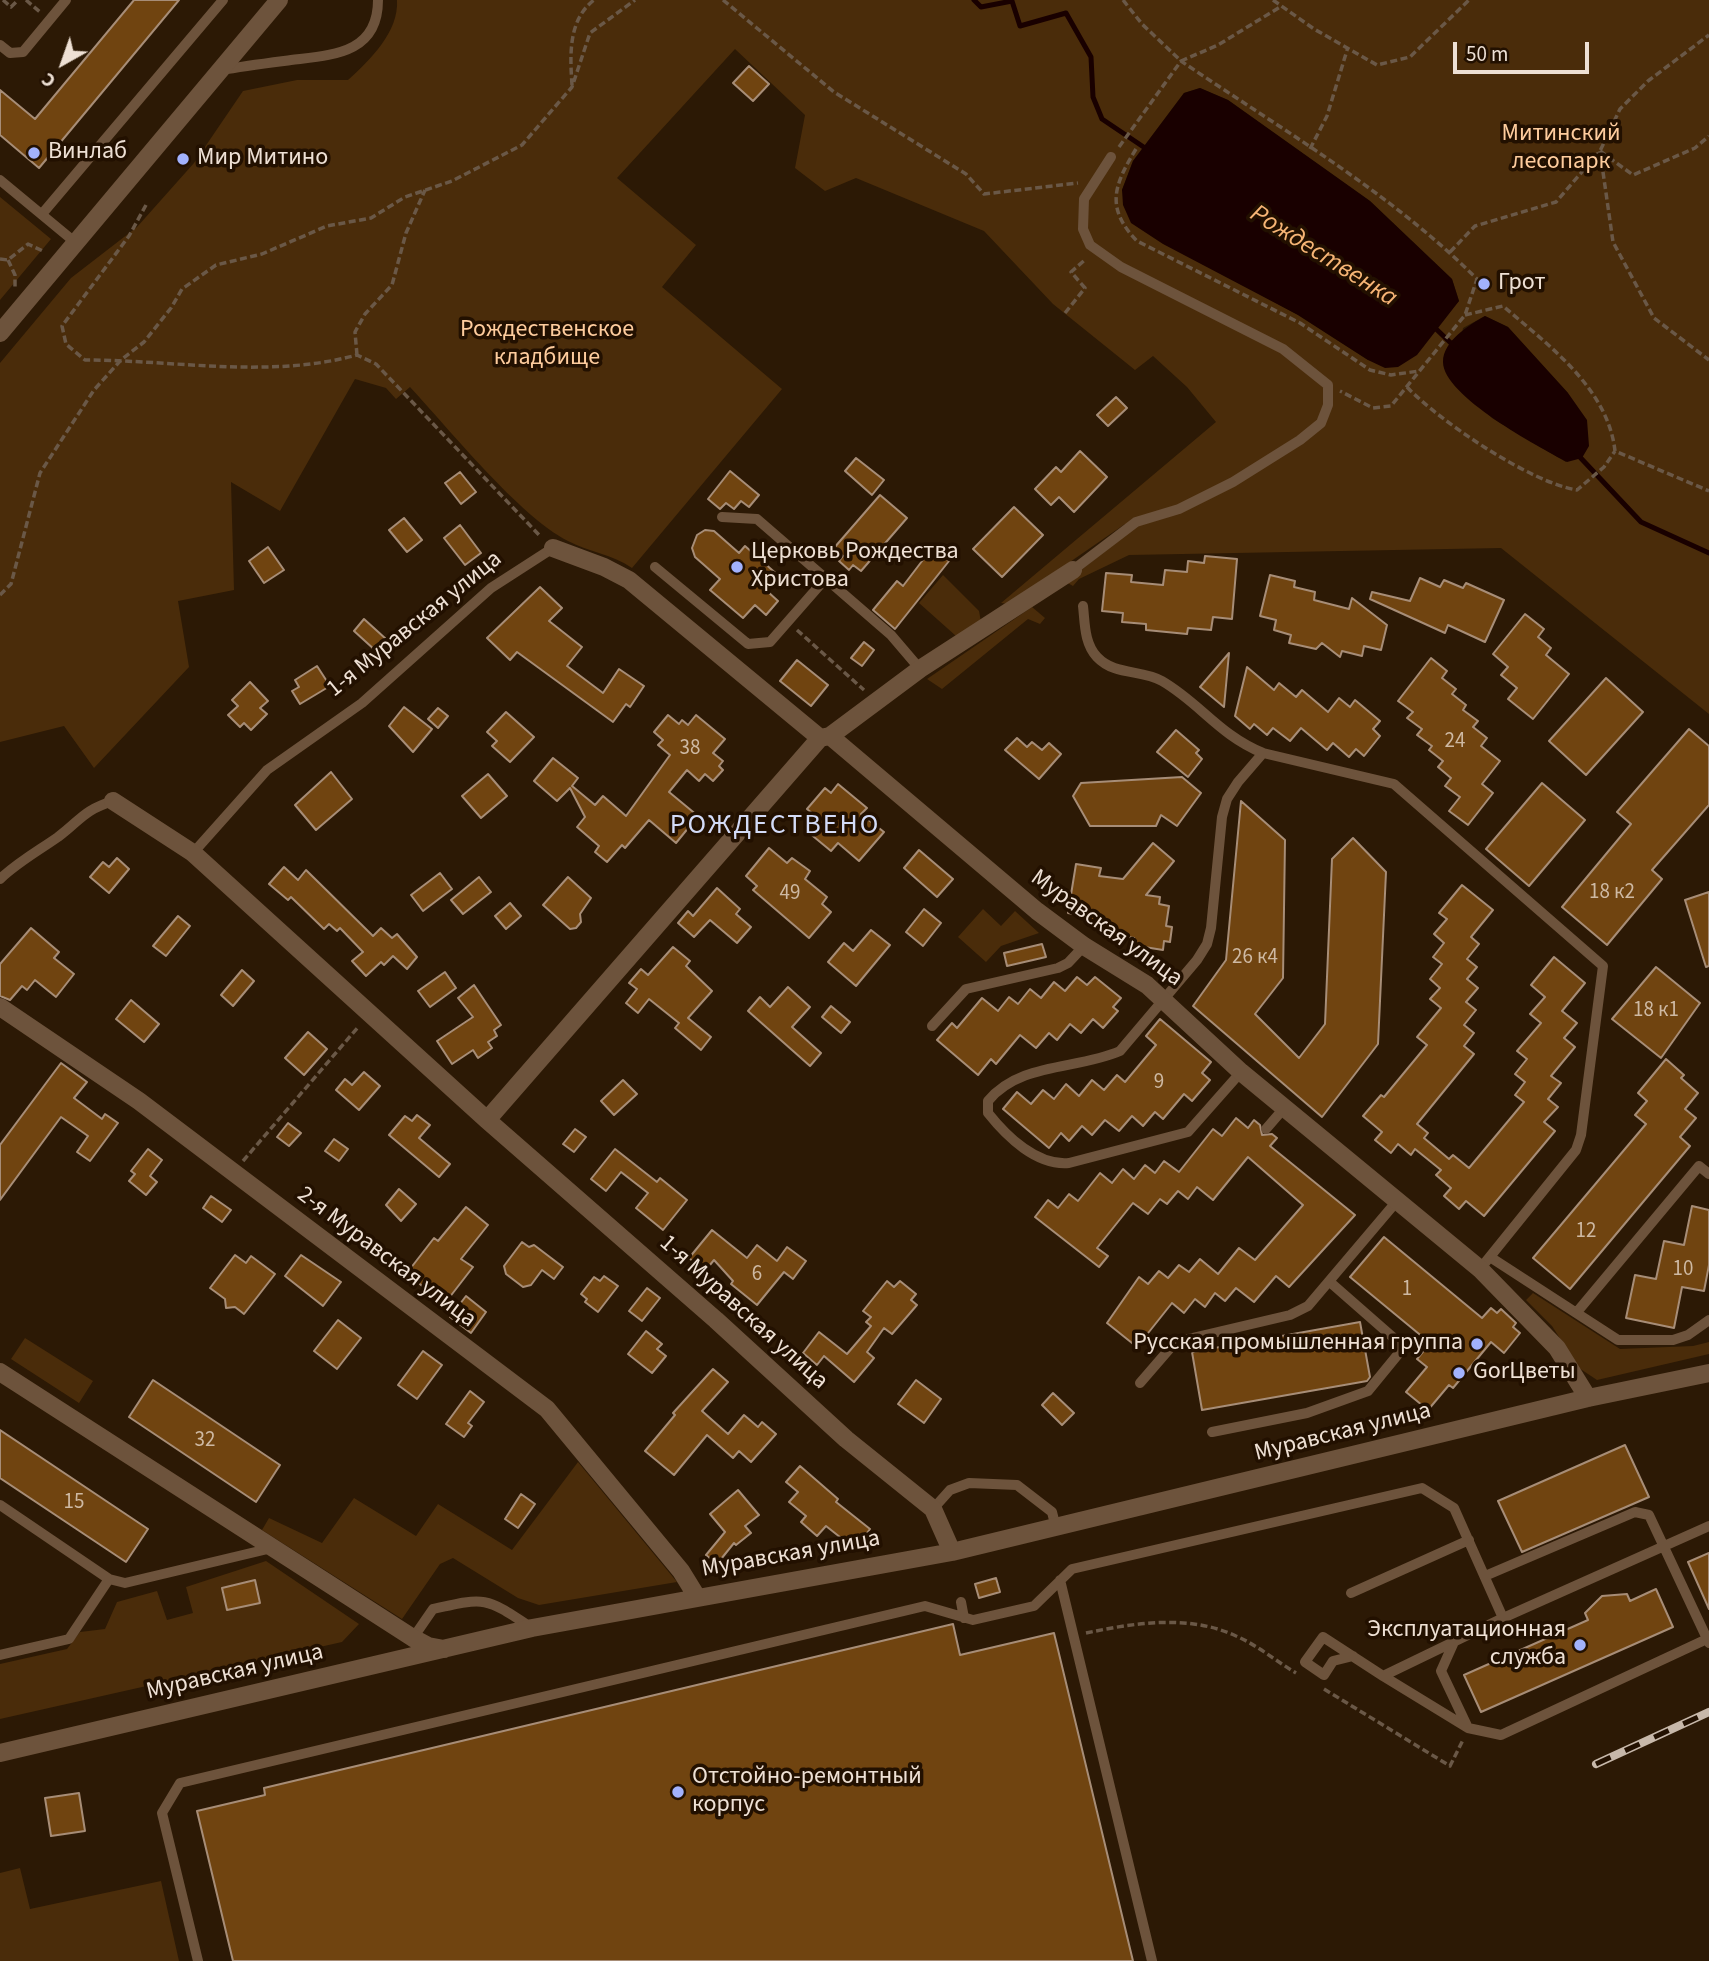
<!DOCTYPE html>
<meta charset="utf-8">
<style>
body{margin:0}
#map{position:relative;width:1709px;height:1961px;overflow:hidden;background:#2c1905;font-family:"Source Sans 3",sans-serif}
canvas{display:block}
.north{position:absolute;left:28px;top:28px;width:70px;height:70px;-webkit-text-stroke:5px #221000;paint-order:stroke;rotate:220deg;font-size:19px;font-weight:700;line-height:28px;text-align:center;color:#eee0d4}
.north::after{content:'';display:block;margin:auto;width:24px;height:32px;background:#eee0d4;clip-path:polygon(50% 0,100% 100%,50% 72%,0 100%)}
.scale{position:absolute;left:1453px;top:42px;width:136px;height:32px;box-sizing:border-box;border:4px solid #eee0d4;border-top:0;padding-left:9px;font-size:21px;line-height:24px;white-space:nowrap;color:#eee0d4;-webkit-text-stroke:5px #221000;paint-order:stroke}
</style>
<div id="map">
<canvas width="1709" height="1961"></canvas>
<div class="north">С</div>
<div class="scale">50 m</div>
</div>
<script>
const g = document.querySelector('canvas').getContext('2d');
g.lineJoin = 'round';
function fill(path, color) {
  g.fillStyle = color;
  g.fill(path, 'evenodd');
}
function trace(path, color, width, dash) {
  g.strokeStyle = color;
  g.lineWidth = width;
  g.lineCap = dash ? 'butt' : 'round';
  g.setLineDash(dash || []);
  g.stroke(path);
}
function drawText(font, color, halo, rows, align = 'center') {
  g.font = font + ' "Source Sans 3",sans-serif';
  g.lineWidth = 7;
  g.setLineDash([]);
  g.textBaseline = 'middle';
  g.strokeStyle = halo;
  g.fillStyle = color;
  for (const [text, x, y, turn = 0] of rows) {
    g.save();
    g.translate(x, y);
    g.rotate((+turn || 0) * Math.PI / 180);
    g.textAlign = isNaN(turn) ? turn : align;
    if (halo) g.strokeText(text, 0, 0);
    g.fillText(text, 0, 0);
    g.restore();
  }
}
fill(new Path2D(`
 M397 0H1709V714L1501 548 1129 555 1079 579 1073 586 1066 582 1133 529 1125 524 1009 604 1001 603 1216 422 1187 387 1153 356 1135 370 1053 304 984 231 856 178 825 191 795 168 805 115 735 49 617 178 696 245 662 287 782 389 632 568C612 554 589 552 568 541 519 516 450 430 410 387L396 399 386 388 355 379 280 511 231 482 234 590 178 601 189 667 94 768 64 726 0 742V363L71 278 137 227 194 163 243 91 297 80H348C370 60 399 32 397 0ZM1200 88 1228 100 1370 201 1452 279 1459 301 1449 312 1368 360 1298 315 1227 276 1122 190 1133 161 1184 93ZM1485 316 1508 327 1568 393 1566 462 1492 418 1454 384 1463 328Z
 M0 197 51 239 0 300Z
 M943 575 979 611 981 622 956 636 919 603Z
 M1032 607 1045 618 1040 624 1028 619 942 689 927 679Z
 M983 909 1001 926 1015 911 1039 933 1001 946 986 962 958 937Z
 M1533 1293 1620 1349 1693 1346 1709 1342V1354L1597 1380 1579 1368 1552 1326 1526 1300Z
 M25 1338 93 1381 79 1403 11 1359Z
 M578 1462 677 1582 539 1605 518 1598 453 1558 440 1564 402 1619 262 1530 269 1518 322 1543 354 1498 416 1536 438 1504 512 1550Z
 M266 1561 359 1624 342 1642 0 1719V1664L67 1649 80 1632 105 1629 117 1602 157 1591 167 1620 193 1613 186 1587Z
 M20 1868 30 1909 161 1881 179 1961H0V1873Z`), '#4a2c0a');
fill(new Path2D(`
 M1200 88 1228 100 1370 201 1452 279 1459 301 1417 355 1398 367 1385 368 1368 360 1298 315 1163 244 1131 223 1123 205 1122 190 1133 161 1184 93Z
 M1485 316 1508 327 1568 393 1587 420 1589 446 1582 458 1567 462C1539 447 1443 396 1443 362 1443 341 1469 325 1485 316Z`), '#190000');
trace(new Path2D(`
 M974 0 981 7 1012 1 1020 26 1066 13 1091 57 1093 97 1102 119 1148 150
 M1433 326 1456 348
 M1577 454 1641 522 1709 553`), '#190000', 5);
const building = new Path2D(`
 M134 0H179L39 168 0 135V90L35 119Z
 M749 66 769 84 753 101 733 83Z
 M1116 397 1127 408 1108 426 1097 415Z
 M1080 451 1107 477 1074 512 1059 497 1051 505 1035 489 1056 467 1061 472Z
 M856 458 884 480 872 495 845 471Z
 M730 471 759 495 749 507 741 501 734 509 726 503 720 509 708 499Z
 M460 472 476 492 461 504 445 483Z
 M880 495 907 518 861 571 853 565 849 570 839 561 843 556 834 548Z
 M1014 507 1043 535 1002 577 973 549Z
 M404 518 422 540 407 552 389 530Z
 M460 525 481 553 465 565 444 538Z
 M705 530 714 531 739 553 745 546 780 577 767 591 778 601 766 615 755 605 743 618 710 590 720 579 695 557 692 548 697 535Z
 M268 547 284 570 264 583 249 561Z
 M932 548 949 561 895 629 873 610 897 581 903 586Z
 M1205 556 1237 559 1232 619 1213 617 1211 630 1188 628 1187 634 1146 630V624L1122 622 1123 613 1102 611 1106 573 1132 575 1131 582 1163 585 1165 570 1187 572 1188 561 1204 563Z
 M1270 575 1295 581 1294 587 1315 592 1314 600 1349 609 1352 598 1387 625 1381 650 1364 646 1362 656 1342 651 1340 657 1322 643 1316 649 1289 643 1291 635 1274 630 1276 620 1260 616Z
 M1420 578 1440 587 1444 580 1463 588 1466 583 1504 600 1485 642 1448 625 1445 633 1370 599 1372 592 1410 601Z
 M540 587 562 608 549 621 582 647 567 666 603 693 619 669 644 686 630 707 626 704 613 722 517 652 510 660 487 638Z
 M1525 614 1544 629 1538 637 1551 648 1546 655 1569 674 1533 719 1508 699 1517 688 1501 675 1508 667 1493 654Z
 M364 619 386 639 376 651 354 631Z
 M864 642 874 650 862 666 851 658Z
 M1229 653 1224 707 1200 687Z
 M1431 658 1447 671 1442 678 1456 689 1452 694 1466 705 1463 710 1478 721 1473 727 1487 738 1481 746 1500 761 1482 784 1493 793 1468 825 1449 811 1460 797 1445 786 1451 778 1438 767 1443 761 1429 750 1432 746 1417 735 1422 729 1407 718 1413 712 1398 701Z
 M797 660 828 685 811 706 780 681Z
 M317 666 330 686 300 704 292 691 299 687 295 680Z
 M1247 667 1274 690 1279 683 1296 697 1302 690 1328 712 1339 698 1350 707 1355 700 1380 721 1373 729 1380 736 1364 756 1356 749 1349 757 1333 743 1327 750 1301 728 1290 741 1273 728 1267 735 1254 724 1250 729 1235 716Z
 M1606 678 1643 712 1586 775 1549 741Z
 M250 682 268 701 260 708 267 714 251 730 244 723 240 727 228 715 238 706 232 700Z
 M404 707 432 729 413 752 389 726Z
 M438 708 448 716 438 728 428 719Z
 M506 712 534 737 510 762 492 746 497 741 487 732Z
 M668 715 679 724 682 720 688 725 696 715 725 739 713 753 723 761 719 766 723 770 713 781 705 774 699 781 687 770 669 792 698 816 676 843 649 820 625 848 622 845 607 862 595 852 599 846 577 827 585 817 570 788 557 801 534 781 553 758 578 778 572 786 595 805 603 796 626 816 670 755 658 745 663 740 654 732Z
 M1689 729 1709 746V805L1652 870 1662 879 1607 945 1562 907 1631 824 1617 812Z
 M1176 730 1199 750 1196 753 1202 759 1188 777 1157 752Z
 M1017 738 1027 747 1032 742 1042 750 1049 743 1061 754 1039 779 1005 750Z
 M331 772 352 799 316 830 295 805Z
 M488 774 507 796 481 818 462 796Z
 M1182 777 1201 793 1177 826 1161 815 1156 826H1090L1073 796 1081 783Z
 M1542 783 1585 820 1529 886 1486 849Z
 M838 784 867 808 861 814 884 832 859 861 838 843 831 851 808 832 819 819 807 809 825 788 831 793Z
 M1241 801 1285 840 1283 978 1255 1014 1299 1058 1325 1024 1332 859 1353 838 1386 872 1378 1044 1322 1117 1193 1006 1226 960Z
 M1153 843 1174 861 1146 895 1160 897 1159 904 1169 906 1166 926 1172 927 1170 942 1164 941 1163 950 1132 945 1134 938 1111 934 1112 926 1089 923 1090 917 1068 913 1076 864 1101 868 1099 876 1123 879Z
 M769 848 787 863 792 858 810 871 805 879 827 897 822 904 831 912 809 938 753 890 757 886 746 876Z
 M919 850 953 879 937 897 904 868Z
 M117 858 129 869 109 893 90 877 103 862 109 867Z
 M284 867 298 880 306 870 373 936 381 928 392 938 397 934 417 957 407 969 393 956 384 965 381 962 366 976 352 961 363 952 340 928 337 931 329 924 324 929 291 897 288 900 269 884Z
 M440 873 452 889 423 911 411 895Z
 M479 877 491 892 463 914 451 900Z
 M568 877 591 898 580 914 581 922 576 928 570 929 543 905Z
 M1462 885 1493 910 1471 937 1479 944 1467 959 1477 967 1467 979 1478 988 1466 1002 1476 1010 1464 1025 1474 1033 1464 1046 1474 1054 1417 1124 1428 1133 1424 1138 1449 1159 1453 1155 1469 1168 1524 1102 1515 1095 1525 1082 1515 1074 1527 1059 1517 1051 1541 1023 1530 1014 1545 997 1531 985 1554 957 1585 983 1562 1011 1577 1023 1564 1038 1575 1047 1551 1076 1561 1083 1548 1099 1558 1107 1544 1122 1555 1131 1484 1216 1466 1201 1459 1209 1444 1196 1451 1188 1436 1175 1441 1170 1415 1149 1411 1155 1398 1144 1391 1153 1375 1140 1382 1132 1363 1116 1381 1095 1384 1097 1427 1045 1417 1037 1441 1008 1430 999 1440 988 1430 979 1442 964 1433 957 1444 943 1434 934 1447 919 1439 913Z
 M717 888 740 909 736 914 751 927 737 943 710 920 694 937 678 923 688 911 693 916Z
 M1709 892V966L1706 967 1685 900Z
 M510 903 521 916 506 929 495 916Z
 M924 909 941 923 923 946 906 932Z
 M178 916 190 926 166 956 153 946Z
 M31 928 59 952 54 958 74 974 56 997 35 980 27 990 22 986 10 1000 0 996V964Z
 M871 930 890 945 856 986 828 962 844 943 853 951Z
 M1042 944 1046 957 1007 966 1004 953Z
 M673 947 690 961 686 966 712 991 688 1018 711 1037 701 1050 675 1028 679 1023 649 999 638 1013 626 1003 637 989 629 983 641 969 648 975Z
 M1656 967 1700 1003 1661 1058 1612 1019Z
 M242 970 254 981 233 1006 221 995Z
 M445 972 456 988 430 1007 418 991Z
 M1077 977 1087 985 1095 977 1121 998 1113 1007 1118 1011 1103 1028 1093 1019 1081 1033 1070 1024 1057 1040 1049 1033 1036 1048 1020 1035 996 1064 991 1059 978 1075 937 1040 952 1023 957 1028 982 998 998 1011 1009 997 1018 1004 1030 989 1041 998 1054 982 1065 991Z
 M474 985 501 1025 494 1030 497 1036 488 1042 492 1048 478 1058 473 1050 452 1064 437 1041 473 1017 458 998Z
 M788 987 810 1007 792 1027 821 1053 810 1066 748 1011 760 997 770 1007Z
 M131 1000 159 1024 144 1042 116 1019Z
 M831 1006 850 1022 841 1033 822 1017Z
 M1160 1019 1211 1062 1202 1073 1210 1080 1192 1101 1184 1094 1163 1119 1155 1112 1143 1126 1132 1116 1119 1131 1105 1120 1092 1135 1082 1126 1069 1141 1061 1133 1049 1148 1003 1109 1017 1092 1031 1104 1043 1090 1054 1099 1066 1084 1079 1096 1092 1080 1104 1090 1117 1075 1125 1082 1156 1045 1146 1036Z
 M308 1032 327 1049 304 1075 285 1058Z
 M1666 1059 1684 1075 1681 1078 1698 1093 1685 1109 1696 1118 1680 1137 1690 1146 1570 1289 1533 1258 1646 1124 1635 1115 1647 1101 1638 1093Z
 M61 1063 87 1082 74 1098 102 1119 105 1114 118 1123 90 1161 77 1152 88 1136 61 1117 0 1200V1145Z
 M364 1072 380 1086 359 1110 336 1090 345 1079 352 1085Z
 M623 1080 637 1094 614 1115 601 1101Z
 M417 1115 430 1125 419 1138 450 1164 439 1177 389 1135 405 1116 412 1121Z
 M1236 1118 1248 1128 1254 1120 1260 1125 1262 1135 1272 1134 1277 1138 1270 1146 1355 1215 1289 1287 1276 1276 1254 1302 1236 1288 1225 1301 1215 1293 1205 1307 1195 1299 1184 1313 1172 1303 1137 1347 1107 1323 1139 1277 1148 1284 1159 1271 1168 1278 1179 1265 1189 1272 1200 1259 1218 1274 1239 1248 1255 1260 1303 1205 1248 1157 1213 1200 1197 1187 1188 1199 1178 1191 1167 1204 1160 1199 1148 1214 1133 1203 1097 1248 1108 1256 1099 1267 1035 1217 1048 1200 1058 1208 1069 1194 1078 1201 1100 1173 1112 1183 1123 1169 1134 1179 1145 1165 1155 1173 1164 1161 1179 1172 1213 1129 1222 1136Z
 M288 1123 301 1133 289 1146 277 1137Z
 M575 1129 586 1137 574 1152 563 1144Z
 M334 1139 348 1149 339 1161 325 1151Z
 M148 1149 162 1160 150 1176 157 1182 146 1195 129 1181 135 1174 131 1171Z
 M615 1149 657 1182 660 1178 687 1200 663 1230 636 1208 648 1193 621 1172 606 1191 591 1179Z
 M399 1189 416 1204 401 1221 386 1205Z
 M211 1196 231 1210 222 1222 203 1208Z
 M1692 1206 1709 1210V1265L1704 1291 1682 1287 1674 1328 1626 1318 1635 1275 1656 1279 1664 1241 1684 1245Z
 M466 1207 488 1225 461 1259 473 1267 449 1298 436 1287 431 1293 416 1281 420 1277 410 1269 434 1238 438 1241Z
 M712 1230 747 1258 757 1245 777 1261 787 1247 806 1261 793 1279 784 1272 757 1305 731 1284 733 1281 714 1260 705 1271 689 1258Z
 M1384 1237 1482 1318 1491 1308 1497 1313 1501 1309 1516 1323 1513 1327 1520 1333 1504 1353 1491 1342 1453 1388 1449 1385 1428 1410 1406 1392 1427 1367 1417 1359 1430 1343 1350 1277Z
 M522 1242 529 1247 534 1245 563 1267 554 1279 542 1270 531 1285 523 1287 506 1274 504 1266Z
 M235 1255 246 1263 251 1256 275 1274 244 1314 235 1307 226 1308 225 1299 210 1288Z
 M301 1255 341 1282 323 1306 285 1276Z
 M604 1276 618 1286 598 1312 585 1302 587 1299 581 1294 594 1277 600 1281Z
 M887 1281 894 1287 900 1281 916 1294 911 1300 917 1305 892 1334 884 1328 867 1352 874 1358 854 1382 824 1356 817 1365 803 1353 819 1332 847 1354 871 1326 866 1322 871 1317 863 1311Z
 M647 1288 660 1298 642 1321 629 1311Z
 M466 1296 486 1312 471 1333 450 1317Z
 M338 1320 361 1338 337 1369 314 1351Z
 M1360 1322 1370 1377 1367 1381 1202 1410 1192 1352Z
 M646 1331 662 1344 657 1349 666 1356 652 1373 628 1354Z
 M423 1351 442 1365 417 1399 398 1385Z
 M713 1369 728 1382 702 1411 728 1434 744 1415 758 1427 762 1422 776 1434 751 1462 739 1451 733 1458 707 1435 674 1475 645 1451 675 1415 673 1413Z
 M153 1380 280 1465 256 1502 129 1417Z
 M916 1380 941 1399 924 1423 898 1404Z
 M470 1391 484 1402 468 1423 472 1426 464 1437 446 1424Z
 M1053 1393 1074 1413 1062 1425 1042 1405Z
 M0 1430 148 1529 126 1562 0 1478Z
 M1625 1445 1649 1497 1522 1552 1498 1501Z
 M800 1466 838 1499 836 1502 870 1529 855 1549 826 1526 817 1536 801 1522 806 1516 789 1502 798 1492 786 1482Z
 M738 1490 759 1515 745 1526 751 1533 736 1545 734 1543 717 1564 706 1555 725 1532 710 1514Z
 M521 1494 535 1504 518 1528 505 1519Z
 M1709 1553V1609L1688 1562Z
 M996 1578 1000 1592 979 1598 975 1584Z
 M255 1580 260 1603 227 1610 222 1588Z
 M1656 1589 1673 1627 1481 1712 1464 1675 1588 1620 1585 1613 1602 1596 1627 1594 1630 1601Z
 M953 1624 960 1655 1054 1633 1133 1961H233L197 1811 265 1795 264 1788Z
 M79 1793 85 1831 51 1836 45 1798Z`);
fill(building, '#704410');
trace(building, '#a78d77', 2);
trace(new Path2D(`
 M3 0 11 7 18 0
 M26 0 40 12
 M723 0 834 92 966 174 984 194 1078 183
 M1123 0 1142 24 1181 61 1218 45 1280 7
 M1273 0 1314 29 1377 65 1410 57 1469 0
 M572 85C570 55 568 20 594 0
 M1119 147 1181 61C1281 129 1391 193 1477 279L1465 315 1391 406 1373 408 1340 391
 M1136 149C1114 185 1105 208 1137 241L1300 323 1370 370 1391 375 1419 371
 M1310 149 1327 116 1348 47
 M1600 151 1613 242 1654 318 1709 360
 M1600 151 1633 175 1695 148 1709 136
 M146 205 129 236 62 326 66 344 85 360C175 360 270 379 357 355L376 364 541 537
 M1450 252 1475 226 1556 202 1600 151 1620 109 1648 81 1709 35
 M0 259 8 260 28 244 45 252
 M8 260 15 275V288
 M1065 313 1085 288 1071 272 1086 259
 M1465 315 1503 306C1548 345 1608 388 1615 451L1709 491
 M357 355 355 332 365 314 392 285 406 233 425 190
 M1407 387C1439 421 1531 483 1577 490L1604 467 1615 451
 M0 595 11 584 40 473 94 390 121 360 144 342 171 308 182 289 216 265 262 254 327 226 371 218 405 197 452 181 522 145 572 87 590 33 635 0
 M797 630 864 690
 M243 1161 359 1026
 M1086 1633C1134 1623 1189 1614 1236 1636 1257 1645 1276 1661 1296 1673
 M1324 1689 1450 1766 1463 1740`), '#6a5847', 3.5, [7, 3.5]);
trace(new Path2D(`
 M0 45 10 53 23 52 66 0
 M221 70C244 66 268 63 291 60 332 55 378 54 378 0
 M0 180 76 243
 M42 214 223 0
 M722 517 757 519 891 635 920 669
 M655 567 748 644 770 642 826 578
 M1073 570 1136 522 1179 509 1233 482 1300 440 1321 423 1328 405V385L1283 349 1121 267 1090 245 1083 229 1084 199 1111 157
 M1083 606C1085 623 1084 643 1097 657 1115 676 1141 669 1162 681 1200 703 1219 735 1263 753L1394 784 1603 966 1581 1135 1576 1150 1480 1269
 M193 853 267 770 362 703 491 588 553 548
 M0 879C18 862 38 851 58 837 82 819 82 811 113 801
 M932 1026 966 989 1058 968 1068 963 1084 946
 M1241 1072 1188 1132 1069 1163C1037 1166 1007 1137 988 1113V1101C1020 1062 1077 1070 1120 1051L1197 960 1207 944 1211 928 1222 817 1227 799 1238 782 1263 753
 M1266 1129 1285 1107
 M1490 1257 1618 1340H1673L1688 1335 1709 1320
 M1577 1312 1699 1166 1709 1174
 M1140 1383 1172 1346 1188 1339 1290 1315 1308 1306 1397 1201
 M1212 1432 1307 1413 1368 1391 1404 1347 1331 1283
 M0 1505 109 1579 125 1583 272 1548
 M933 1509 950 1490 969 1483 1017 1485 1052 1512 1056 1528
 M1485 1576 1635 1512 1649 1515 1709 1643
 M1060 1580 1152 1961
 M1351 1593 1469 1540
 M961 1602 964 1618
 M413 1638 433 1609C487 1597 485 1597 532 1628
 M1454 1642 1441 1671 1468 1728 1501 1735 1707 1639
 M0 1655 69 1639 109 1579
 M1353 1656 1333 1661 1324 1675 1305 1662 1323 1637 1383 1676 1503 1618
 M1383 1676 1468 1728
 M198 1961 162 1813 180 1783 925 1606 973 1620 1034 1606 1072 1569 1422 1488 1454 1508 1503 1618 1709 1526`), '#6d533c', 10);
trace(new Path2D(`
 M0 333 279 0
 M553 548 604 567 629 580 820 738
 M830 736 1037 911 1084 946 1147 985 1241 1072 1480 1269 1557 1348 1588 1398
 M113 801 193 853 487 1120 716 1320 846 1439 933 1509 952 1552
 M0 1007 139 1101 547 1409 681 1571 697 1597
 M487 1120 820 738 830 736 920 669 1073 570
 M0 1372 413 1638 428 1646 444 1649
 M0 1753 532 1628 952 1552 1588 1398 1709 1373`), '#6d533c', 18);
const rail = new Path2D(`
 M1596 1764 1709 1712`);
trace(rail, '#c7b8aa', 8);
trace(rail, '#221000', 5, [16]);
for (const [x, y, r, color] of [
 [34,153,7,"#a2b2fd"],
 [183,159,7,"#a2b2fd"],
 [1484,284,7,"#a2b2fd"],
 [737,567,7,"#a2b2fd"],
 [1477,1344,7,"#a2b2fd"],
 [1459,1373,7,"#a2b2fd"],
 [1580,1645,7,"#a2b2fd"],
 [678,1792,7,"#a2b2fd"]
]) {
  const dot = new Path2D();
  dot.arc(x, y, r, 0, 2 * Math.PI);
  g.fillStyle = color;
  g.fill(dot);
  trace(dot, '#221000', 2.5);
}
drawText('21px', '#ceb9a3', null, [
 ["24",1455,742],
 ["38",690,749],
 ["18 к2",1612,893],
 ["49",790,894],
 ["26 к4",1255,958],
 ["18 к1",1656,1011],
 ["9",1159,1083],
 ["12",1586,1232],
 ["10",1683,1270],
 ["6",757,1275],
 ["1",1407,1290],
 ["32",205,1441],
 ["15",74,1503]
]);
drawText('24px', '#fecc9d', '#221000', [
 ["Митинский",1561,135],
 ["лесопарк",1561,163],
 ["Рождественское",547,331],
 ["кладбище",547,359]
]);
drawText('24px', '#eee0d4', '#221000', [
 ["Винлаб",48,153],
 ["Мир Митино",197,159],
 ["Грот",1498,284],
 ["Церковь Рождества",751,553],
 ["Христова",751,581],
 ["Русская промышленная группа",1463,1344,"right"],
 ["GorЦветы",1473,1373],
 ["Эксплуатационная",1566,1631,"right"],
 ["служба",1566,1659,"right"],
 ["Отстойно-ремонтный",692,1778],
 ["корпус",692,1806]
], 'left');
drawText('24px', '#eee0d4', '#221000', [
 ["1-я Муравская улица",415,625,-39],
 ["Муравская улица",1106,929,36],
 ["2-я Муравская улица",386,1258,37],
 ["1-я Муравская улица",743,1313,42],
 ["Муравская улица",1343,1433,-14],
 ["Муравская улица",791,1555,-10],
 ["Муравская улица",235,1673,-13]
]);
drawText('italic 26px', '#f7b575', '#221000', [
 ["Рождественка",1323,257,32]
]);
g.letterSpacing = '2px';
drawText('28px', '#d3dbf7', '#221000', [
 ["РОЖДЕСТВЕНО",775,827]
]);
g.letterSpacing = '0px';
</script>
